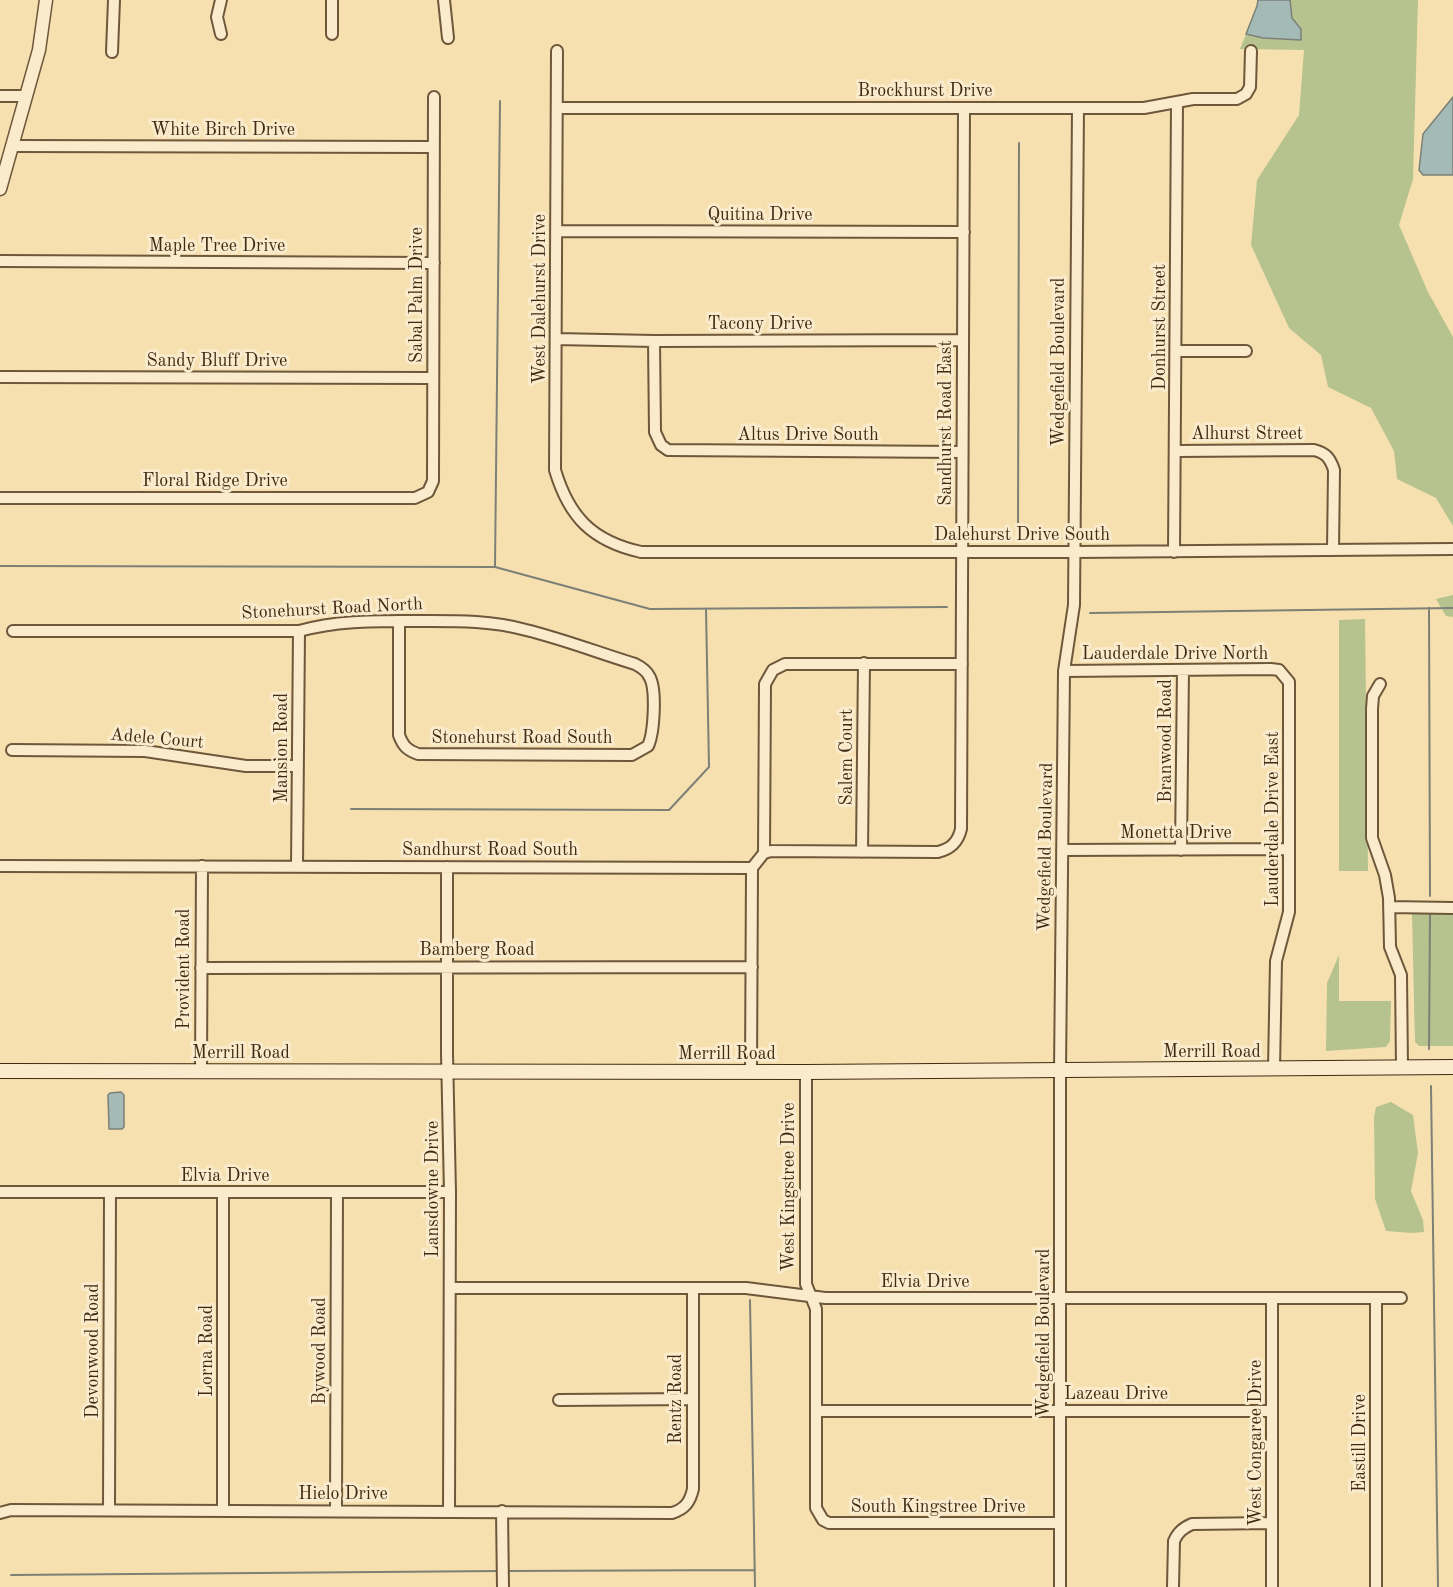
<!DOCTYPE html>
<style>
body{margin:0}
canvas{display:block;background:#f6e0af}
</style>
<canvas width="1453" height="1587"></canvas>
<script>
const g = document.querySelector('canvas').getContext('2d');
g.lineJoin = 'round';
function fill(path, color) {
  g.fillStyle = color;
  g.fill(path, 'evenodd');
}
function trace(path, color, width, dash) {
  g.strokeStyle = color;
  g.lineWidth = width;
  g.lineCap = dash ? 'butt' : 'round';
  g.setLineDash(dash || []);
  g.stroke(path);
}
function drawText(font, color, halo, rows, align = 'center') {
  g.font = font + ' "Old Standard TT",serif';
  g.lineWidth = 6;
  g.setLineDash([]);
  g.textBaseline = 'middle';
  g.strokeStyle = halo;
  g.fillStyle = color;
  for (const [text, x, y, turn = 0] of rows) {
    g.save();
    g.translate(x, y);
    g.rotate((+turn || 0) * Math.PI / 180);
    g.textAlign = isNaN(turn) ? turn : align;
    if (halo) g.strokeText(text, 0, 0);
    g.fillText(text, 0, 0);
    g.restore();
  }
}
fill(new Path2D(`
 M1290 0H1418L1413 179 1399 225 1428 292 1453 337V526L1436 498 1397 479 1394 451 1371 408 1328 387 1321 355 1289 328 1251 245 1257 180 1299 115 1304 50 1240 49 1246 34 1263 38 1300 40 1301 29 1292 18Z
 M1453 595V617L1446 616 1436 599Z
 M1365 619 1368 871H1339V620Z
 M1412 914H1453V1046H1419L1415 1042Z
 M1339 955V1001H1391L1390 1041 1386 1047 1326 1051 1327 983Z
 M1391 1102 1413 1115 1418 1153 1411 1191 1423 1220 1424 1232 1412 1233 1386 1231 1375 1199 1374 1117 1376 1107Z`), '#b7c38f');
const water = new Path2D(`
 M1258 0H1290L1292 18 1301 29V40L1263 38 1246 34 1257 6Z
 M1453 97V175H1423L1419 170 1423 134Z
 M121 1092 124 1095V1127L122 1129H109L108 1095 110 1093Z`);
fill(water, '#a3bab7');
trace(water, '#7c8076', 1.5);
trace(new Path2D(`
 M1018 533 1019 143
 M0 566 495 567 500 101
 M495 567 650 609 947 607
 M1429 608 1430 896
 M1090 613 1453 608
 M351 809 669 810 709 767 706 609
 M1429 1049 1430 915
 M1431 1086 1438 1587
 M750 1300 755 1587
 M506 1571 755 1570
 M11 1575 500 1571`), '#7c8076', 2);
const minor = new Path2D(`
 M332 0V34
 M444 0 448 38
 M221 34 217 17 221 0
 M557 51 555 470C569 517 592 541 641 552H1075L1453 549
 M112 52 114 0
 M0 96H26
 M557 108H1144L1193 99H1237L1246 94 1250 87 1251 51
 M12 146 433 147
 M557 231 964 232
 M0 261 434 263
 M556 339 654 341 963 340
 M654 341 655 432 661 445 668 450 962 452
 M1177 351H1246
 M0 377 433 378
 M1176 451 1314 450C1326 453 1330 458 1334 470L1333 550
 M0 498H415L428 492 433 481 434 97
 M1174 552 1177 102
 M13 631H299C338 620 377 621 417 621 453 621 490 620 526 630 563 639 599 653 635 664 641 667 646 670 649 676 657 688 654 733 648 746L632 755 418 754C407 750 403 746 399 735V621
 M1064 671 1271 669 1279 670 1289 682V912L1276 961 1274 1069
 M1380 684 1373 696 1372 709V838L1385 875 1389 898 1390 947 1401 975 1402 1068
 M12 750 145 751 246 766H298
 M1062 850 1289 849
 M1181 850 1183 670
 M862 852 864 663
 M764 853 765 684 773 670 785 664H962
 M0 866 752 868
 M297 867 299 631
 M447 867V1054L450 1192 449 1511
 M752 868 764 853 771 851 938 852C951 849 958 842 961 829L964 108
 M1389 907 1453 908
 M201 968 752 967
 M201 1071 202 866
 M751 1072 752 868
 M806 1072V1284L816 1309V1508L823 1520 829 1523H1060
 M0 1192H450
 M450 1288H746L825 1298H1401
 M1272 1298V1587
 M1376 1299V1587
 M559 1400 693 1399
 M816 1411H1272
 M109 1510 110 1192
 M223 1510V1192
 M336 1511 337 1192
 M502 1511 503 1587
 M0 1513 11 1510 672 1513C685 1509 690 1502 693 1489V1288
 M1060 1587V1071L1064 671 1074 605 1078 108
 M1173 1587 1174 1541C1178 1532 1183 1528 1192 1524L1272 1523`);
const tertiary = new Path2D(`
 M0 189 39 50 46 0`);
const secondary = new Path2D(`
 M0 1071 806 1072 1453 1067`);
trace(minor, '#6e573b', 14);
trace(tertiary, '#6e573b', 15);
trace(secondary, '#412914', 16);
trace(minor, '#f9ebcb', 10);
trace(tertiary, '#f9ebcb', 12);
trace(secondary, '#f9ebcb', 14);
drawText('18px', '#412914', '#f9ebcb', [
 ["Brockhurst Drive",925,91],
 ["White Birch Drive",223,130],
 ["Quitina Drive",760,215],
 ["Maple Tree Drive",217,246],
 ["Sabal Palm Drive",417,295,-90],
 ["West Dalehurst Drive",540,299,-90],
 ["Tacony Drive",760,324],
 ["Donhurst Street",1160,327,-90],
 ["Sandy Bluff Drive",217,361],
 ["Wedgefield Boulevard",1059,362,-90],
 ["Sandhurst Road East",946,423,-90],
 ["Alhurst Street",1247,434],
 ["Altus Drive South",808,435],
 ["Floral Ridge Drive",215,481],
 ["Dalehurst Drive South",1022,535],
 ["Stonehurst Road North",332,609,-3],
 ["Lauderdale Drive North",1175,654],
 ["Stonehurst Road South",522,738],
 ["Adele Court",157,739,5],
 ["Branwood Road",1166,741,-90],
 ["Mansion Road",282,748,-90],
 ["Salem Court",847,757,-90],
 ["Lauderdale Drive East",1273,819,-90],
 ["Monetta Drive",1176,833],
 ["Wedgefield Boulevard",1046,847,-89],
 ["Sandhurst Road South",490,850],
 ["Bamberg Road",477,950],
 ["Provident Road",184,969,-90],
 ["Merrill Road",1212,1052],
 ["Merrill Road",241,1053],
 ["Merrill Road",727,1054],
 ["Elvia Drive",225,1176],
 ["West Kingstree Drive",789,1187,-90],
 ["Lansdowne Drive",433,1189,-90],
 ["Elvia Drive",925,1282],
 ["Wedgefield Boulevard",1044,1333,-90],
 ["Devonwood Road",93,1351,-90],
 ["Lorna Road",207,1351,-90],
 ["Bywood Road",320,1351,-90],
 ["Lazeau Drive",1116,1394],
 ["Rentz Road",676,1399,-90],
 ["West Congaree Drive",1256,1443,-90],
 ["Eastill Drive",1360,1443,-90],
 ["Hielo Drive",343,1494],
 ["South Kingstree Drive",938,1507]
]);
</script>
